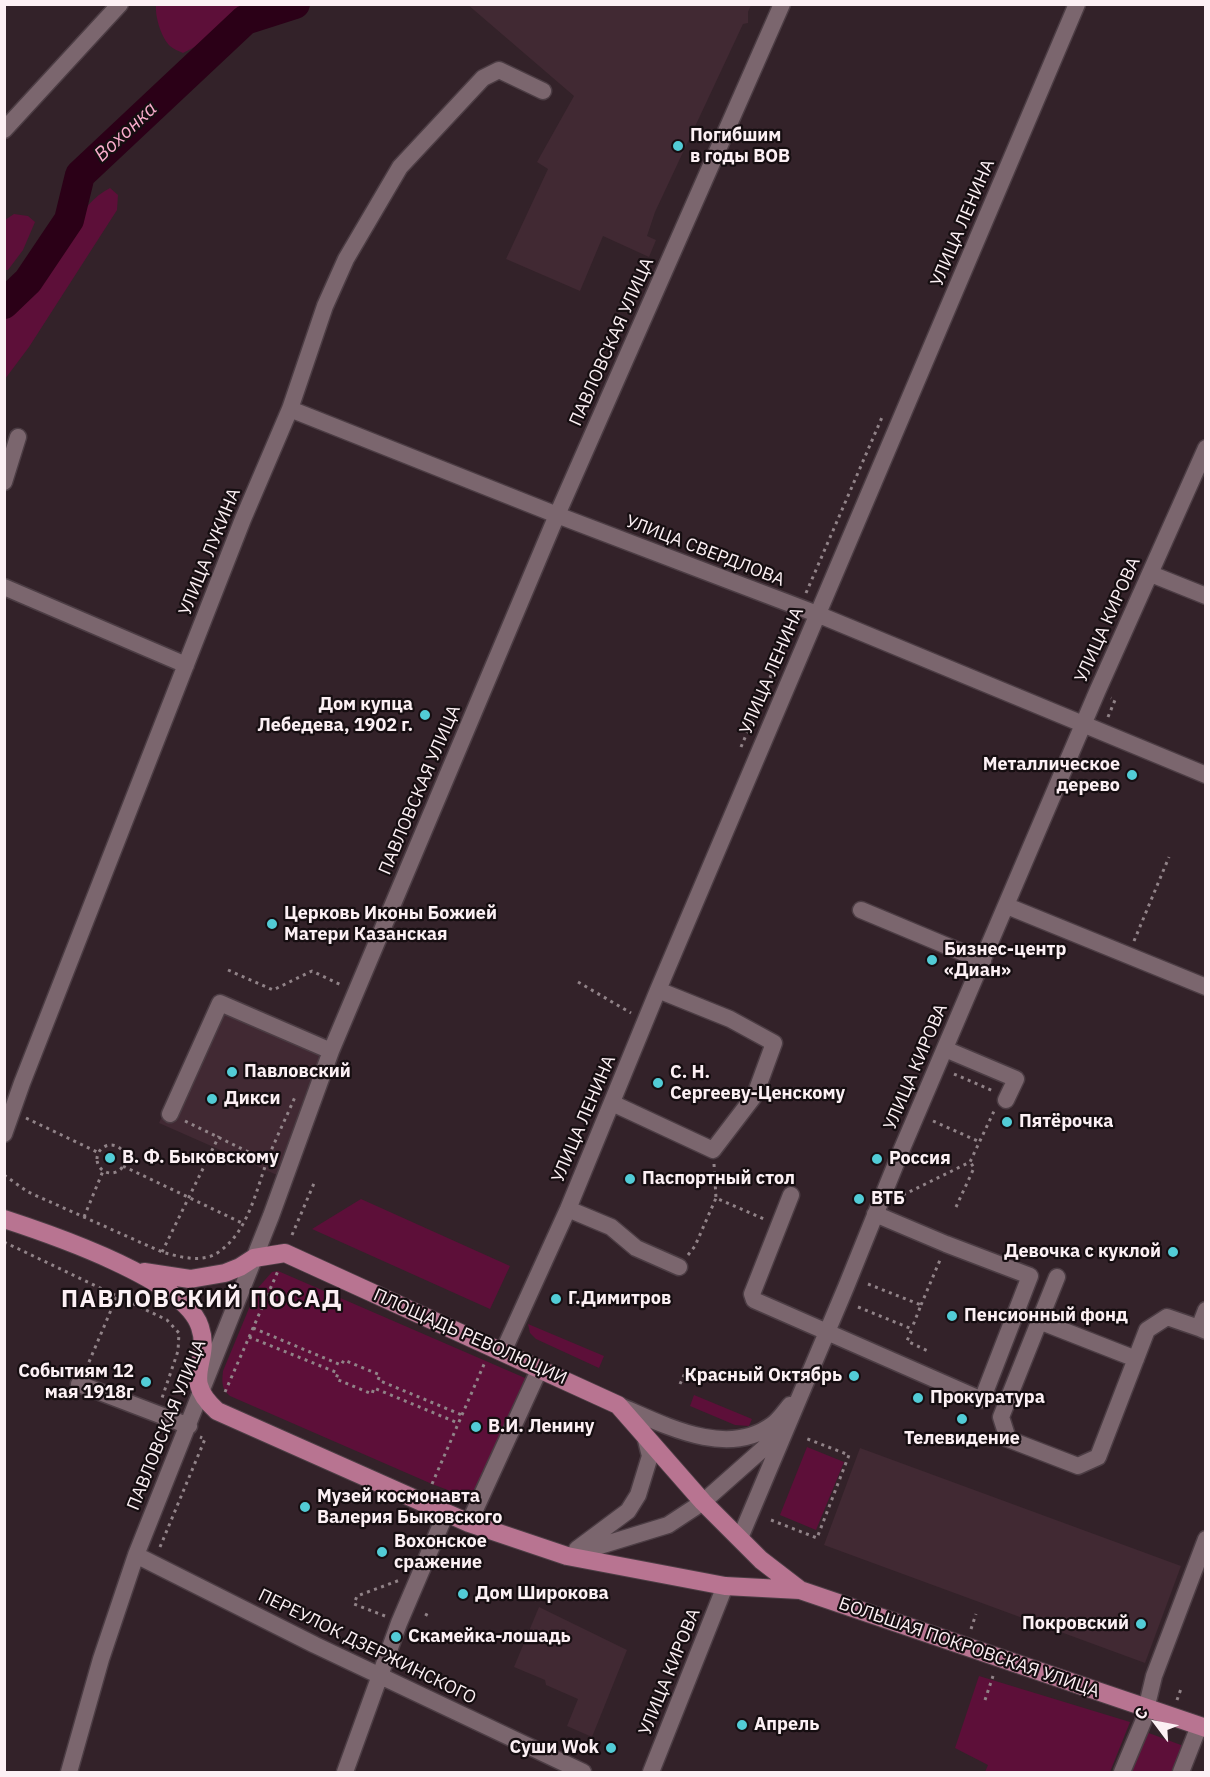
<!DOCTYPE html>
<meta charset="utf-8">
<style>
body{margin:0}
#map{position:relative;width:1210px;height:1777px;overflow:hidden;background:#332229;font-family:"IBM Plex Sans",sans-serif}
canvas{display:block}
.frame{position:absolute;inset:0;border:6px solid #fcf0f4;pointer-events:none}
.north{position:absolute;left:1126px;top:1693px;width:60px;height:60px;-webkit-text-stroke:4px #160e11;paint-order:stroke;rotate:302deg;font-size:16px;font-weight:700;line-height:24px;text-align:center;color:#fcf0f4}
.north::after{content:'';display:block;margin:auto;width:21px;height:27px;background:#fcf0f4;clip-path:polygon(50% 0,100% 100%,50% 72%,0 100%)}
</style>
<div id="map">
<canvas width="1210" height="1777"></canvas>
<div class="frame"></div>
<div class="north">С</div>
</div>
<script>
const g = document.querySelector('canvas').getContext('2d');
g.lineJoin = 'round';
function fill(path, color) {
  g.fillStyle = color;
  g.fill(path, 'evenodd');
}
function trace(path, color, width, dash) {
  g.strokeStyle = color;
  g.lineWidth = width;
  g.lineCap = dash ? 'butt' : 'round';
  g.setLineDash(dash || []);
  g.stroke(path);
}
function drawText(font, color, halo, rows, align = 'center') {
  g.font = font + ' "IBM Plex Sans",sans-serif';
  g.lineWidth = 4.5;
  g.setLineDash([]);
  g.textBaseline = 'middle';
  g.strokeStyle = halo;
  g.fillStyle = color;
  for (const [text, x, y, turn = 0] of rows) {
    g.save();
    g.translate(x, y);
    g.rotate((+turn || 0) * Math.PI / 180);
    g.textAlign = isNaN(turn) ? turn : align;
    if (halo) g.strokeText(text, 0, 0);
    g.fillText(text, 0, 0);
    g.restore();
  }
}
fill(new Path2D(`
 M467 4 751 5 748 12V23L743 24 655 212 647 236 656 240 649 257 603 236 580 291 506 259 548 169 537 162 574 96Z
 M214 995 328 1041 277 1175 159 1123Z
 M860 1448 1181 1566 1145 1663 824 1545Z
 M539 1607 627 1650 592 1737 567 1726 578 1699 546 1685 545 1680 514 1667Z`), '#412933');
fill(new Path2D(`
 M156 5V4L254 5 248 7 208 40 183 53C179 51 173 49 170 46 161 37 155 17 156 5Z
 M110 188 118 195 117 210 29 347 5 379V313C18 300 33 288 44 273 66 244 77 205 110 188Z
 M14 214 28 216 35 222 23 250 8 270H5V220Z
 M361 1199 510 1266 490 1309 312 1229Z
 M278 1271 532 1381 477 1501 432 1484 230 1396C221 1389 222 1381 223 1371L257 1289 272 1272Z
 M528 1324 604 1356 599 1368 536 1339 530 1333Z
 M694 1395 752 1419 749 1426 735 1425 690 1406Z
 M807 1447 844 1462 816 1530 780 1515Z
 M979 1676 1130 1722 1110 1772H985L988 1765 955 1748Z
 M1146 1732 1189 1748 1180 1772H1130Z`), '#5d0f39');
trace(new Path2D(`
 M4 304 28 281 69 220 80 175 245 20 295 4`), '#2b0017', 30);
const minor = new Path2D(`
 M4 130 120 4
 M290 409 557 515 817 614 1206 775
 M4 482 18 437
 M1151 574 1206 596
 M4 587 186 665
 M1007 906 1206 987
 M861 910 983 961
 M945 1049 1016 1079 1006 1100
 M612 1103 713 1150 755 1095 774 1043 730 1019 658 990
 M170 1114 220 1003 331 1051
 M4 1134 22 1083 243 519 290 409 325 306 346 259 400 167 483 78 499 70 543 91
 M791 1195 752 1294 754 1300 982 1400 1030 1276 946 1244 875 1214
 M568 1209 611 1227 636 1248 679 1267
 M1057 1277 1001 1417 1008 1439 1078 1466 1098 1457 1147 1330 1167 1317 1199 1328
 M1206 1310 1199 1328 1206 1331
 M1039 1321 1136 1359
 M503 1352 568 1209 658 990 1077 4
 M79 1384 189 1426
 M618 1405C663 1424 726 1459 772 1425 779 1420 785 1411 790 1405
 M469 1523 540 1368
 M740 1538 846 1287 901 1151 1097 692 1206 448
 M577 1549 628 1511 638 1495 650 1456 645 1436
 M136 1555 315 1645 583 1772
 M567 1556 668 1525 703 1502 782 1432
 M69 1772 101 1659 136 1555 271 1216 331 1051 557 515 782 4
 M345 1772 399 1623 446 1513
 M651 1772 725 1586
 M1122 1772 1143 1722 1154 1676 1206 1539
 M1181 1772 1199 1726`);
const major = new Path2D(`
 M4 1219C50 1234 186 1280 200 1327 212 1363 179 1377 217 1411L469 1523 567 1556 725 1586 800 1590 1206 1728
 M144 1272 190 1279 225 1273 240 1267 254 1258 285 1253 618 1405 703 1502 761 1560 800 1590`);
trace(minor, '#4c3d44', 19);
trace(major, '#4c3d44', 20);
trace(new Path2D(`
 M806 593 883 415
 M1108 717 1115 700 1111 698
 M741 747 793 623
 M1134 941 1169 857
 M228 970 273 990 312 971 341 985
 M578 982 631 1013
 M954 1074 993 1091
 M26 1118 97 1152
 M185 1121 267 1161
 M933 1121 980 1142
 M97 1159a14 14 0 1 1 28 0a14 14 0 1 1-28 0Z
 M714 1164 716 1198 764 1219
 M123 1166 242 1223
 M4 1175 28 1192 162 1252C180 1257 204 1264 220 1251 248 1231 256 1191 267 1161 275 1140 286 1118 295 1097
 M903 1195 970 1162 995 1109
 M956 1207 974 1168 971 1163
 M84 1217 103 1171
 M292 1235 315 1181
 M4 1242 167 1320 179 1333 178 1351 162 1398
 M162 1252 219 1136
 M688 1255 695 1246 716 1198
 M868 1284 921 1305 912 1328
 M921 1305 940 1260
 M858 1307 912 1329 907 1341 928 1351
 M253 1328 341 1365 344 1360 380 1375 378 1380 462 1415
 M249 1337 338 1373 336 1379 372 1394 374 1388 458 1423
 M86 1369 117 1296
 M680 1384 685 1373
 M225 1392 278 1271
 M432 1484 485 1362
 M771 1520 817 1538 849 1455 805 1438
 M160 1547 205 1439 200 1437
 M425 1614 429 1616
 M385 1616 354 1604 357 1596 400 1580
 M971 1629 976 1614
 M985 1700 993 1676
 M1177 1700 1182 1686`), '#918388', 3, [3, 4.5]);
trace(minor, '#7b666e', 16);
trace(major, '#b87491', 18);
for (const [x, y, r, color] of [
 [678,146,6,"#52ccd6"],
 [425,715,6,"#52ccd6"],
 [1132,775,6,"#52ccd6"],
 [272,924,6,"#52ccd6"],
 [932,960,6,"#52ccd6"],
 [232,1072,6,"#52ccd6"],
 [658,1083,6,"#52ccd6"],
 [212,1099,6,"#52ccd6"],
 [1007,1122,6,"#52ccd6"],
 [110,1158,6,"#52ccd6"],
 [877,1159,6,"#52ccd6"],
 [630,1179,6,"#52ccd6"],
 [859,1199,6,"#52ccd6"],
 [1173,1252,6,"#52ccd6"],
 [556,1299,6,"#52ccd6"],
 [952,1316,6,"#52ccd6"],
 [854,1376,6,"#52ccd6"],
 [146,1382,6,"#52ccd6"],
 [918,1398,6,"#52ccd6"],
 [962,1419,6,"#52ccd6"],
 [476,1427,6,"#52ccd6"],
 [305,1507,6,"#52ccd6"],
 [382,1552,6,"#52ccd6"],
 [463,1594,6,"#52ccd6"],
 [1141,1624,6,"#52ccd6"],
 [396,1637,6,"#52ccd6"],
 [742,1725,6,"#52ccd6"],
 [611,1748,6,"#52ccd6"]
]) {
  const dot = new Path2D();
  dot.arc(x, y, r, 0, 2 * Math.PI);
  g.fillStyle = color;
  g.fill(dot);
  trace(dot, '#160e11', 2);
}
drawText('bold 18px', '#fcf0f4', '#160e11', [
 ["Погибшим",690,136],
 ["в годы ВОВ",690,157],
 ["Дом купца",413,705,"right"],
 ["Лебедева, 1902 г.",413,726,"right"],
 ["Металлическое",1120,765,"right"],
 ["дерево",1120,786,"right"],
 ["Церковь Иконы Божией",284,914],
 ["Матери Казанская",284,935],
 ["Бизнес-центр",944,950],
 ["«Диан»",944,971],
 ["Павловский",244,1072],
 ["С. Н.",670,1073],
 ["Сергееву-Ценскому",670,1094],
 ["Дикси",224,1099],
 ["Пятёрочка",1019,1122],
 ["В. Ф. Быковскому",122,1158],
 ["Россия",889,1159],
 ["Паспортный стол",642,1179],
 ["ВТБ",871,1199],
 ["Девочка с куклой",1161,1252,"right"],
 ["Г.Димитров",568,1299],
 ["Пенсионный фонд",964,1316],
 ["Событиям 12",134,1372,"right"],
 ["мая 1918г",134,1393,"right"],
 ["Красный Октябрь",842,1376,"right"],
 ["Прокуратура",930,1398],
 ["В.И. Ленину",488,1427],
 ["Телевидение",962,1439,"center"],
 ["Музей космонавта",317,1497],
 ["Валерия Быковского",317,1518],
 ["Вохонское",394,1542],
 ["сражение",394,1563],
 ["Дом Широкова",475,1594],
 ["Покровский",1129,1624,"right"],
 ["Скамейка-лошадь",408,1637],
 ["Апрель",754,1725],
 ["Суши Wok",599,1748,"right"]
], 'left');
drawText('18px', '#fcf0f4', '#160e11', [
 ["УЛИЦА ЛЕНИНА",963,223,-67],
 ["ПАВЛОВСКАЯ УЛИЦА",612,342,-66],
 ["УЛИЦА СВЕРДЛОВА",705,551,21],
 ["УЛИЦА ЛУКИНА",210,552,-68],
 ["УЛИЦА КИРОВА",1108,620,-66],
 ["УЛИЦА ЛЕНИНА",772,671,-67],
 ["ПАВЛОВСКАЯ УЛИЦА",420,790,-67],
 ["УЛИЦА КИРОВА",916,1067,-67],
 ["УЛИЦА ЛЕНИНА",584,1119,-67],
 ["ПЛОЩАДЬ РЕВОЛЮЦИИ",470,1337,24],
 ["ПАВЛОВСКАЯ УЛИЦА",167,1425,-68],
 ["ПЕРЕУЛОК ДЗЕРЖИНСКОГО",367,1647,26],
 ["БОЛЬШАЯ ПОКРОВСКАЯ УЛИЦА",969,1648,19],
 ["УЛИЦА КИРОВА",670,1672,-68]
]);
drawText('italic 20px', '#f8accb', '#160e11', [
 ["Вохонка",126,132,-43]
]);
g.letterSpacing = '1.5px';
drawText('bold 24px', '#fcf0f4', '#160e11', [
 ["ПАВЛОВСКИЙ ПОСАД",202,1300]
]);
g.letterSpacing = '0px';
</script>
